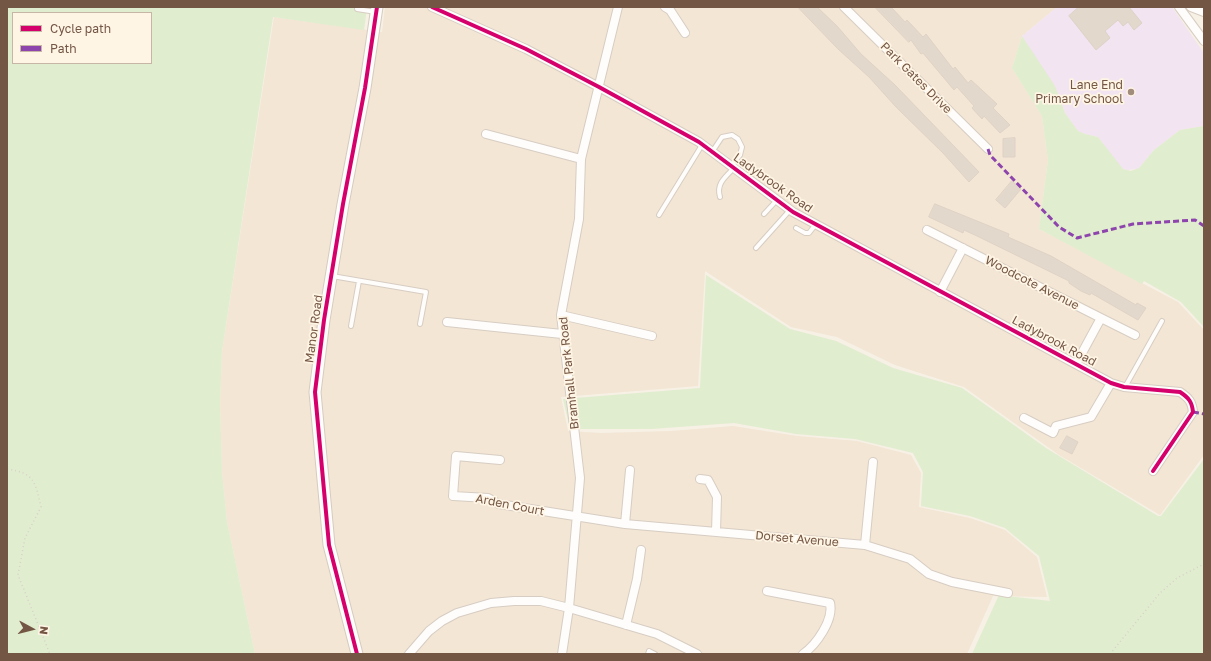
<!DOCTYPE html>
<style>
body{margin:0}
#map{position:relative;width:1211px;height:661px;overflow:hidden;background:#f6f0e5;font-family:"Golos Text",sans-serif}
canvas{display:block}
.frame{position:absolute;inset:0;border:8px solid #745644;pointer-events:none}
.legend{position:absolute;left:12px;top:12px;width:140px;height:52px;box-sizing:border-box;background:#fff5e5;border:1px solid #c7b5a5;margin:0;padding:5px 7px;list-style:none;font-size:12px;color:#745644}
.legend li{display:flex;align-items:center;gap:8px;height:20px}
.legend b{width:20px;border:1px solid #c7b5a5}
.north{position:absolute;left:12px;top:609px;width:40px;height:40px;-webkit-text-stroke:3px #fff5e5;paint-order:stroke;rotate:97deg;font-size:11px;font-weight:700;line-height:16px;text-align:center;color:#745644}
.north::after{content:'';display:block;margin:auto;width:14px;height:18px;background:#745644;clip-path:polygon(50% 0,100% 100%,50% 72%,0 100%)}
</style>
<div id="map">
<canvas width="1211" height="661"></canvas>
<div class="frame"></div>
<ul class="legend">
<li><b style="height:5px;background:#d6006c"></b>Cycle path</li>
<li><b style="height:5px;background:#8e44ad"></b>Path</li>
</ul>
<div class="north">N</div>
</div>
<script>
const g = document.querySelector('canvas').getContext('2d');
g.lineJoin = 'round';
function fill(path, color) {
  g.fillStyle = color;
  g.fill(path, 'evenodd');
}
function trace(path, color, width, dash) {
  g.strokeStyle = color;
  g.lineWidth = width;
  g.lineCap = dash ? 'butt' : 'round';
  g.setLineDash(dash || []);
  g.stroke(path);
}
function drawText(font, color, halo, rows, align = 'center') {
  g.font = font + ' "Golos Text",sans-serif';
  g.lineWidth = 3.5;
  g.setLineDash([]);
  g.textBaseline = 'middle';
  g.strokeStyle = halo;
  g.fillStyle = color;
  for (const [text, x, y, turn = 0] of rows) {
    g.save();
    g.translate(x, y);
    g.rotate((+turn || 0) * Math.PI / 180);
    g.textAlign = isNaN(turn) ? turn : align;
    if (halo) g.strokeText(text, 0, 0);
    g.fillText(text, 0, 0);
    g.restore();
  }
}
fill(new Path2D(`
 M385 7H1057L1022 36 1012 68 1042 116 1048 160 1039 229 1178 302 1204 330V455L1160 515 1059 455 964 387 895 365 837 337 791 327 705 271 698 386 561 397 568 431 601 433 672 431 733 426 797 436 857 441 911 455 921 473 919 507 970 518 1005 530 1037 557 1047 597 993 596 967 654H255L227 522 222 472 220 403 222 351 274 17 382 32Z`), '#f3e6d4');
fill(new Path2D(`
 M1057 7H1172L1204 53V126L1180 130 1154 150 1138 169 1126 170 1120 167 1098 137 1085 134 1078 131 1065 113 1060 98 1022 36Z`), '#f2e4f0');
fill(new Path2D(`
 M7 7H367L364 30 273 17 222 351 220 403 222 472 227 522 255 654H7ZM13 13H151V63H13Z
 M1022 36 1055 86 1065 113 1078 131 1085 134 1098 137 1123 169 1131 171 1139 168 1154 150 1180 130 1204 126V327L1181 302 1144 281 1142 284 1039 229 1048 160 1042 116 1012 68Z
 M706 275 790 329 836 341 893 368 962 388 1046 448 1158 516H1161L1204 459V654H972L999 595 1050 601 1039 556 1005 528 970 516 921 506 923 472 913 453 855 439 796 434 734 423 651 429H570L563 399 700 388Z`), '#e0edce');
const building = new Path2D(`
 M798 7H817L837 26 861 54 895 85 979 172 969 182 943 153 896 107 869 77 838 49Z
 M875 7H891L905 22 907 20 923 37 926 34 953 69 955 67 968 83 971 80 997 104 993 108 1010 125 1000 133 984 116 982 119 972 108 974 106 957 87 954 90 923 53 921 54 911 40 909 42Z
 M1079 7H1129L1142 23 1134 30 1128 22 1123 26 1118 20 1105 31 1110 38 1096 50 1069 16Z
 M1015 138V157H1003V139Z
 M1012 181 1021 189 1005 208 996 200Z
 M935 204 1009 234 1008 237 1051 256 1136 305 1137 303 1146 308 1138 320 1091 293 1090 295 1081 291 1069 283V281L977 236 964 230 963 233 929 217Z
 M1067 436 1078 442 1072 454 1060 448Z`);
fill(building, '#e3d8cc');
trace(building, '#dfd2c7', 1);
const lane = new Path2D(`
 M357 7V9L376 12
 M712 152 722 137 732 135 738 139 742 147 740 155 731 166
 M720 197C716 184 725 177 734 168
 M764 214 777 200
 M659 215 702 145
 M796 228 805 233H809L816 224
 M756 248 790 210
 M332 276 426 292 420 324
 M351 326 359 281
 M1125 387 1162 321
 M648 654 649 651 655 654`);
const street = new Path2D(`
 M432 7 526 49 599 87 699 142 793 212 1111 383 1124 387 1180 392C1189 398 1192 402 1193 412L1153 471
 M665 7 670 10 685 33
 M844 7 988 149
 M1179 7 1204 41
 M1191 7 1204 12
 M486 134 581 159
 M927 230 1101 318 1076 364
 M940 292 963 248
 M561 315 652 336
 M1101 318 1135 335
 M447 322 562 334
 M1024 418 1053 433 1056 426 1091 417 1111 383
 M500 460 456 456 453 496 488 498 499 504 625 524 865 545 910 559 929 574 952 582 1008 593
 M700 479 708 480 717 497 716 532
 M625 524 630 470
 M865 545 873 462
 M767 591 830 603C834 620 816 645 803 654
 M626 625 637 579 641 550
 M409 654 429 631 442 621 457 613 491 603 514 601H541L569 608 657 634 697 654
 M562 654 569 608 580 478 561 315 579 219 581 159 618 7`);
const secondary = new Path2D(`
 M357 654 329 545 315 392 324 320 343 204 365 88 377 7`);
trace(lane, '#d7cdc3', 6);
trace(street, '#d7cdc3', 10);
trace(secondary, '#d6cbc1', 13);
trace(new Path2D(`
 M7 469C35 473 35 482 41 507L25 538 18 575 50 654
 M1110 654 1160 593 1177 578 1204 564`), '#d9d0ca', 1.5, [1, 3]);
trace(lane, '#fefdfb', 4);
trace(street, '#fefdfb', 8);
trace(secondary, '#fefdfb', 11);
trace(new Path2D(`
 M988 149 990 155 1059 227 1077 238 1133 224 1195 220 1204 226
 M1193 412 1204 414`), '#8e44ad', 3, [6, 3]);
trace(new Path2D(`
 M432 7 526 49 599 87 699 142 793 212 1111 383 1124 387 1180 392C1189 398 1192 402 1193 412L1153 471
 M357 654 329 545 315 392 324 320 343 204 365 88 377 7`), '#d6006c', 4);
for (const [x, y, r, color] of [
 [1131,92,4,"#a28c7c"]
]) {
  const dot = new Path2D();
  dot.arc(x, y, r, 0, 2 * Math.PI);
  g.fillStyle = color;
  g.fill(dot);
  trace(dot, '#fff5e5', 1.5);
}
drawText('12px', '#745644', '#fff5e5', [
 ["Park Gates Drive",916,78,45],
 ["Ladybrook Road",773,183,35],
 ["Woodcote Avenue",1032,283,27],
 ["Manor Road",314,329,-82],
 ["Ladybrook Road",1054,341,28],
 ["Bramhall Park Road",569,373,-96],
 ["Arden Court",510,505,11],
 ["Dorset Avenue",797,539,5]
]);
drawText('12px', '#745644', '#fff5e5', [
 ["Lane End",1123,85],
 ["Primary School",1123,99]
], 'right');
</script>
